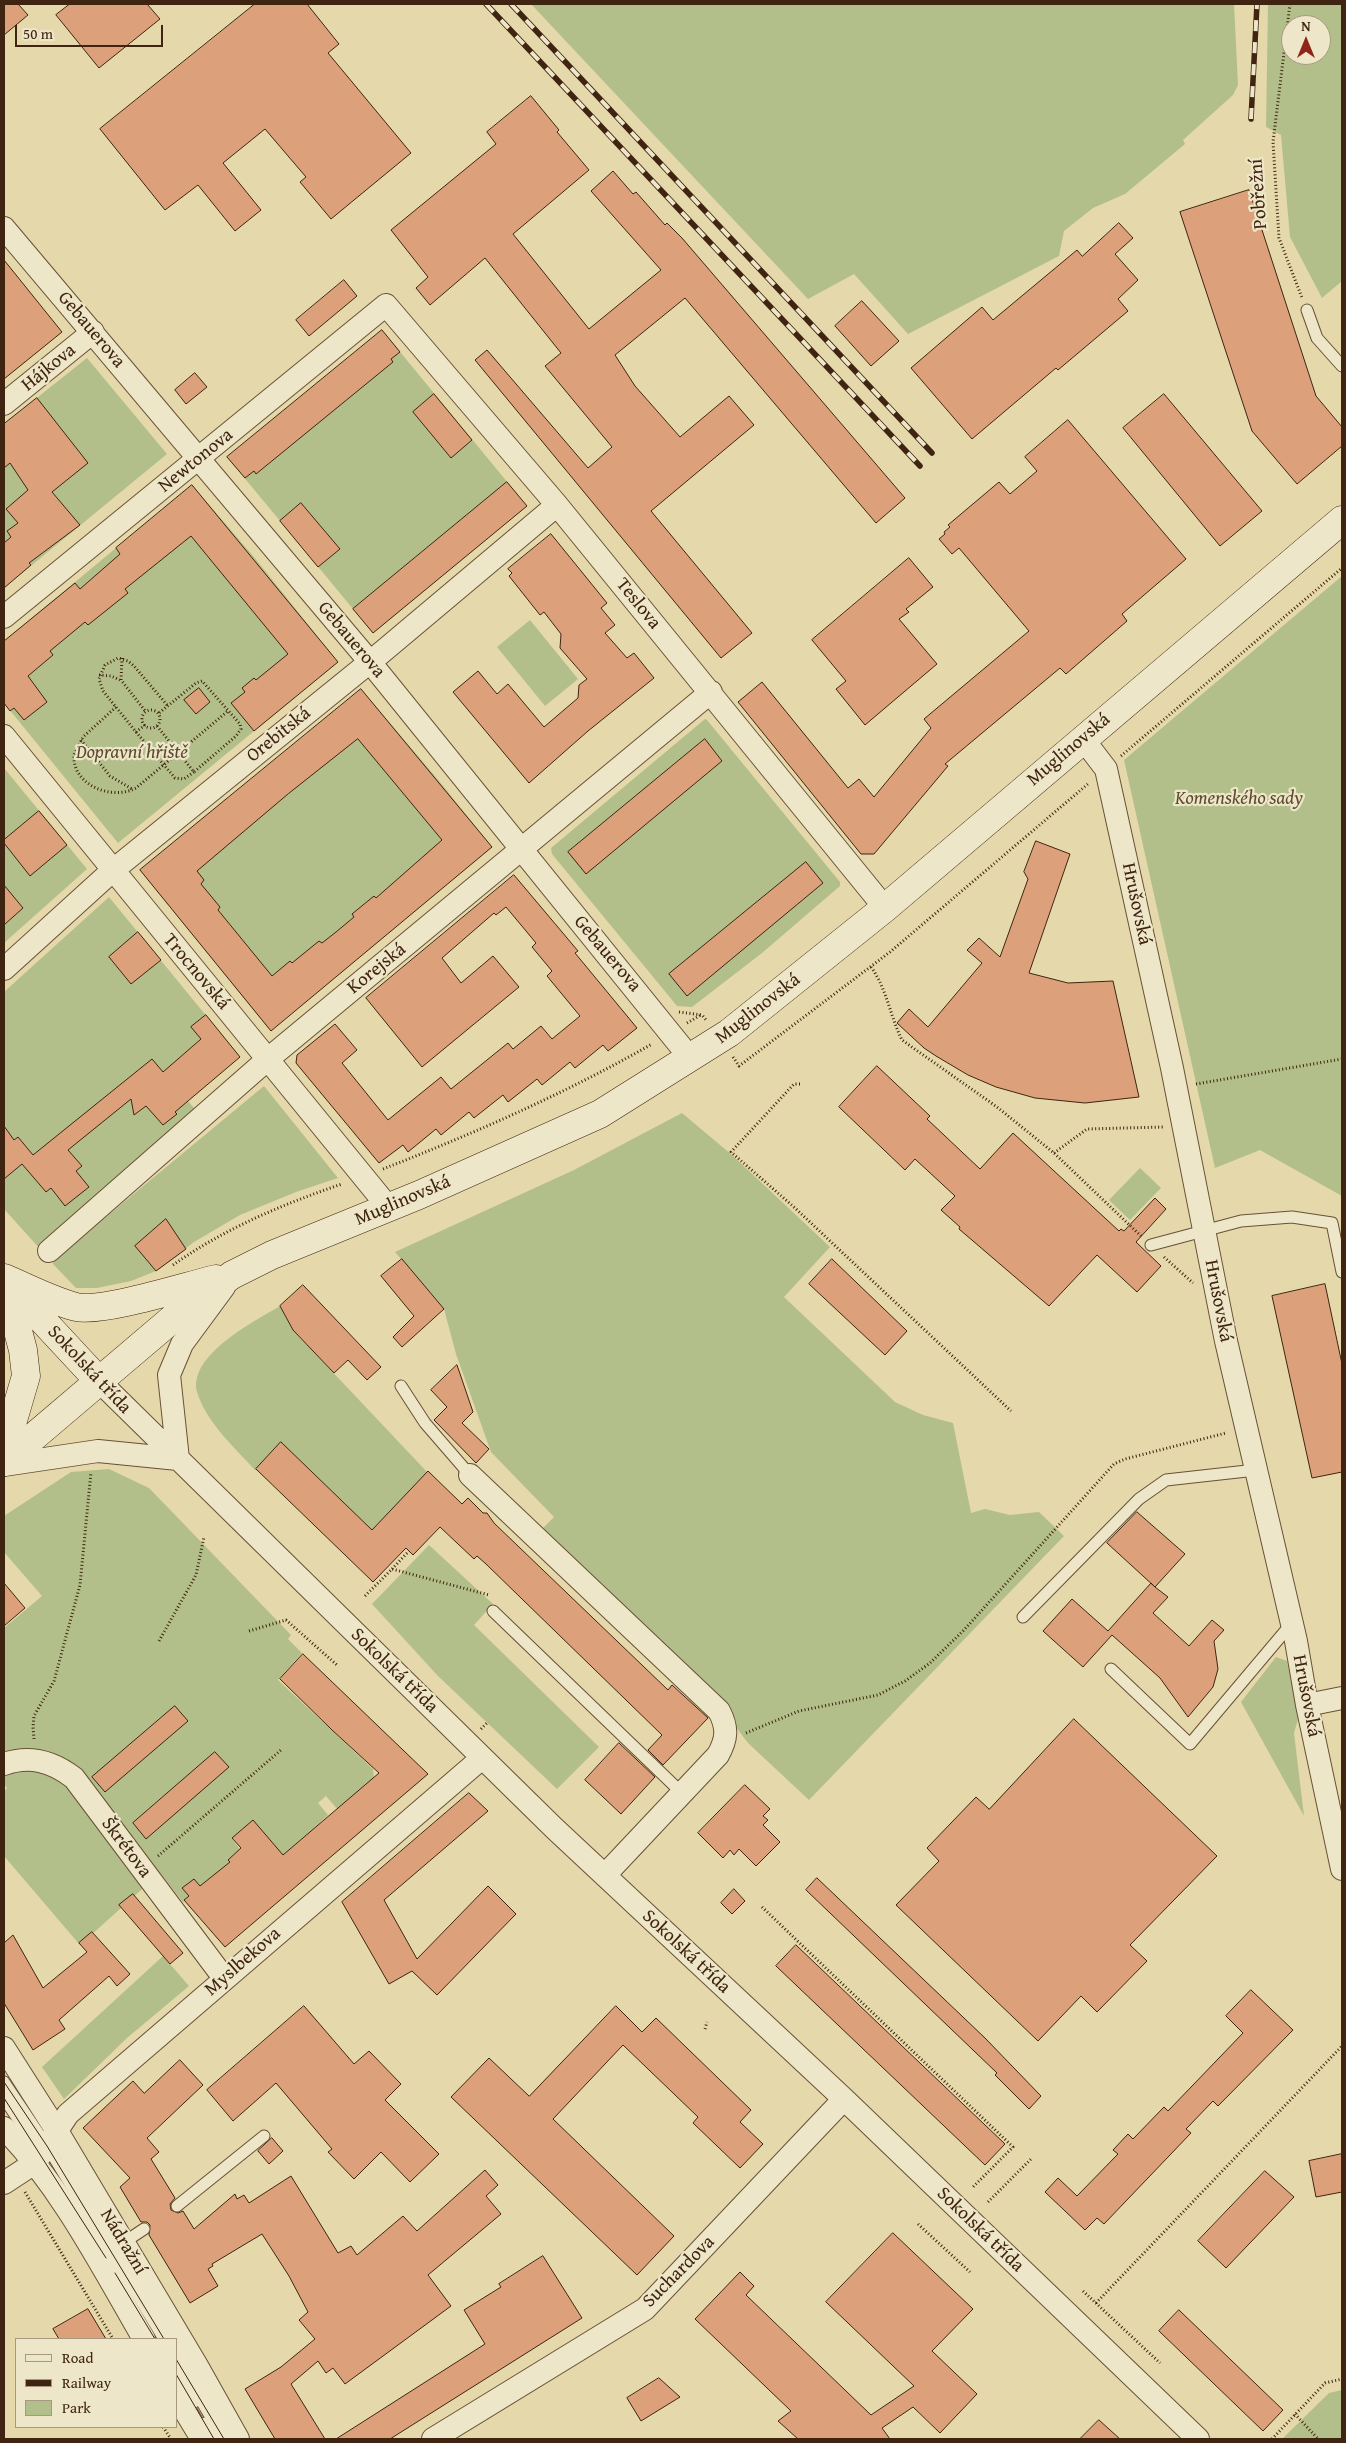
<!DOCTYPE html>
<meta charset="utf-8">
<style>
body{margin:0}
#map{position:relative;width:1346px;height:2443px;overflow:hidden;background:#e5d8aa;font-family:"Gentium Book Plus",serif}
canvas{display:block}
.frame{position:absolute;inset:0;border:5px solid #3f2411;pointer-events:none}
.legend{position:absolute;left:15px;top:2338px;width:162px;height:90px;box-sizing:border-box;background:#eee6c8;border:1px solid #a8987f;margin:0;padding:6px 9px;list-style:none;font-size:15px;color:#3f2411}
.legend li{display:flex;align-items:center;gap:10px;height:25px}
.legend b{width:25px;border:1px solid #a8987f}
.north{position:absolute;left:1281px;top:15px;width:50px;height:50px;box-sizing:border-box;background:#eee6c8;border:1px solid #a8987f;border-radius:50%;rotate:0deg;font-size:14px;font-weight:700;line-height:20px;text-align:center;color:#3f2411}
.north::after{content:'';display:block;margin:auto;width:18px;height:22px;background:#8f2418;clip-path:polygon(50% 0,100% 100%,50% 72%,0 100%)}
.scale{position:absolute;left:15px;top:25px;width:148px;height:22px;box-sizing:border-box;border:2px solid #3f2411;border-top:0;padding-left:6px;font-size:15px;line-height:18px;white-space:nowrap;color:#3f2411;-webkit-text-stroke:4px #eee6c8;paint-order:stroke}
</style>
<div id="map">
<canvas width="1346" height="2443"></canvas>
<div class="frame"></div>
<ul class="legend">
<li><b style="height:6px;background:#eee6c8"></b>Road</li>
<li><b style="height:6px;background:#3f2411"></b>Railway</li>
<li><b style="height:14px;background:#b3bf8a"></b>Park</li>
</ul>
<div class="north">N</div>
<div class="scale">50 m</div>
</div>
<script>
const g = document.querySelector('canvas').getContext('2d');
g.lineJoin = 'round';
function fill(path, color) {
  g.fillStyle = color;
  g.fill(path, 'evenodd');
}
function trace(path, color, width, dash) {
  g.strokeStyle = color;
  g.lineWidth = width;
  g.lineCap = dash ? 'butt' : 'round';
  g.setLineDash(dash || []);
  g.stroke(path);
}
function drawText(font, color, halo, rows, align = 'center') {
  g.font = font + ' "Gentium Book Plus",serif';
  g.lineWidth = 4.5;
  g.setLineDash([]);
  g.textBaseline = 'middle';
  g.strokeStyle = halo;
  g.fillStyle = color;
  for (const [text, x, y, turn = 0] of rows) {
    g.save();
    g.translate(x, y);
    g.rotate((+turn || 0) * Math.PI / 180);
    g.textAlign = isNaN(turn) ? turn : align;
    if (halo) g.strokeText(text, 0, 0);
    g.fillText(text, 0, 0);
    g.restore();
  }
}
fill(new Path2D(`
 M531 4H1234L1238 85 1233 95 1183 140 1185 144 1125 194 1093 208 1064 231 1059 256 908 334 854 274 808 299Z
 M1268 4H1342V281L1322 298 1290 237 1281 135 1266 127ZM1291 25H1321V55H1291Z
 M382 330 527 506 373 633 227 457Z
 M87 358 167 454 4 588V424Z
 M192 485 254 557 338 662 118 843 4 703V641Z
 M1342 576V1196L1260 1150 1215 1168 1124 760Z
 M530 620 578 679 545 706 497 647Z
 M361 689 440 782 492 847 306 1002 268 1028 140 870Z
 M705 719 707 720 840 882V886L762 953 692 1007 677 1006 552 854 551 848Z
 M4 768 87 869 4 943Z
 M109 897 240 1057 188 1101 199 1114 41 1250 4 1209V992Z
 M264 1086 338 1178 296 1192 240 1215 194 1242 156 1271 131 1281 97 1288H76L53 1264 54 1260Z
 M682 1113 732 1155 830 1247 784 1297 895 1402 923 1415 953 1423 971 1513 985 1509 1010 1515 1039 1512 1064 1536 809 1800 748 1743 735 1726 542 1529 554 1517 491 1452 456 1354 444 1309 395 1252 574 1170Z
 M1140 1168 1161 1188 1130 1220 1109 1200Z
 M280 1306 293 1330 428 1473 372 1531 281 1445 256 1471C235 1448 206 1422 197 1392 188 1355 255 1321 280 1306Z
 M109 1469 149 1488 291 1635 288 1639 302 1653 278 1680 373 1769 374 1779 338 1810 326 1796 318 1803 328 1815 277 1863 252 1821 232 1839 251 1863 207 1882 183 1902 160 1873 80 1945 4 1856V1792L7 1788 4 1784V1628L42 1596 4 1552V1516L71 1472Z
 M429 1545 493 1604 474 1625 599 1747 557 1789 438 1676 372 1604Z
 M1276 1657 1287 1661 1299 1716 1294 1733 1304 1816 1241 1702Z
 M163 1956 189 1986 127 2038 64 2099 42 2067Z
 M1342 2390V2439H1282L1329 2393Z`), '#b3bf8a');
const building = new Path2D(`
 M4 4H18L28 15 4 35Z
 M70 4H147L160 19 99 68 56 15Z
 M255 4H307L339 44 328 53 411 153 331 219 300 182 306 177 265 129 223 163 261 210 235 231 198 185 165 210 100 129Z
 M531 96 559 130 557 132 589 170 513 234 589 329 661 270 591 191 613 171 633 194 636 192 665 225 667 223 682 238 905 498 876 523 685 298 615 355 635 386 680 437 729 396 754 425 651 511 752 633 721 658 475 360 487 350 588 468 612 447 545 366 561 353 485 258 430 305 416 288 428 277 391 230 496 144 487 132Z
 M1249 190 1316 396 1342 427V446L1297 484 1252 431 1180 212Z
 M1119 223 1133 238 1115 254 1138 280 1118 299 1128 311 1058 370 1056 368 972 439 911 368 982 307 993 320 1077 250 1082 256Z
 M4 260 62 332 4 379Z
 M344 280 357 296 309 336 296 320Z
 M862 301 899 341 871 366 835 326Z
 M382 330 400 352 391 359 393 362 256 474 254 471 245 478 227 457Z
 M195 373 207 387 186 404 175 390Z
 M434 394 472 440 451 458 413 412Z
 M1164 394 1262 511 1220 546 1123 428Z
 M37 398 88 463 52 492 80 525 29 563 31 565 4 588V543L11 537 7 531 18 523 6 509 28 490 10 463 4 468V424Z
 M1068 420 1186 559 1122 614 1127 621 1066 674 1060 668 945 764 948 766 874 854H861L738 702 762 682 848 788 859 779 874 797 931 728 924 719 1029 631 959 548 952 554 939 539 945 534 944 532 950 527 948 525 999 482 1010 494 1037 471 1025 457Z
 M507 482 527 506 373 633 353 609Z
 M192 485 338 662 254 731 231 703 245 692 242 688 254 678 256 680 288 654 191 536 125 589 128 593 88 625 85 622 50 651 53 655 28 676 47 702 24 720 14 708 10 711 4 703V641L75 583 80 589 120 554 116 548Z
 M301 503 340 549 318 567 280 521Z
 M551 534 607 603 601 608 615 625 605 633 627 658 634 653 654 678 588 731 529 783 453 692 478 671 497 694 508 684 544 727 578 698 579 685 587 679 560 648 561 634 544 612 540 615 509 576 512 573 508 569Z
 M909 558 933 587 906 609 909 612 899 619 937 664 865 725 836 689 846 681 812 640Z
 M199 688 210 702 196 714 184 700Z
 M361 689 492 847 271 1031 140 870ZM358 739 442 840 376 898 374 896 352 914 354 917 336 932 322 943 319 941 292 963 290 961 272 976 218 910 220 907 201 884 204 880 197 871 288 794Z
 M705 739 722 761 586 874 568 852Z
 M39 811 67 845 30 876 4 843V840Z
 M1036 841 1070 854 1029 973 1068 983 1113 981 1139 1097 1085 1103 1035 1098 996 1087 968 1075 936 1056 924 1048 897 1023 909 1009 928 1027 982 963 967 950 979 938 1000 957 1028 879 1024 872Z
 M806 862 823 883 687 996 669 974Z
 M514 875 578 951 575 953 637 1028 608 1051 603 1045 575 1068 570 1062 542 1085 537 1079 508 1102 503 1095 474 1118 469 1112 441 1135 436 1129 408 1152 403 1145 379 1163 296 1063 297 1055 335 1024 357 1050 342 1063 388 1120 441 1077 451 1089 508 1043 513 1049 541 1026 552 1039 580 1016 547 976 552 971 532 947 536 943 506 907 496 915 494 913 442 958 461 983 493 956 519 987 422 1067 366 998Z
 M4 885 23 908 4 925Z
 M138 932 161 960 131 984 109 957Z
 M206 1015 240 1057 175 1112 177 1114 163 1125 146 1106 134 1115 131 1099 68 1150 82 1166 76 1171 89 1187 65 1206 51 1188 46 1192 22 1164 4 1179V1126L14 1140 18 1137 33 1155 152 1059 163 1072 201 1039 191 1027Z
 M877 1066 930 1116 927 1119 980 1169 1013 1133 1119 1231 1121 1229 1124 1231 1155 1198 1166 1209 1136 1242 1161 1266 1137 1292 1097 1255 1049 1306 959 1229 960 1227 941 1210 955 1196 915 1159 905 1170 839 1107Z
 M166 1219 186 1249 156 1271 135 1246Z
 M402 1259 444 1309 402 1347 393 1337 414 1316 381 1276Z
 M832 1259 907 1331 885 1355 809 1284Z
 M1325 1284 1342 1364V1472L1312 1478 1272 1296Z
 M303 1285 381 1367 367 1380 348 1360 334 1373 293 1330 280 1306Z
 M457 1365 473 1412 462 1423 489 1449 476 1463 434 1420 447 1407 431 1390Z
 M281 1442 372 1530 428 1471 462 1504 468 1498 483 1513H487L494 1523 668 1690 672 1685 708 1718 663 1765 648 1750 662 1735 486 1564 477 1556 474 1559 440 1527 413 1555 406 1548 373 1582 256 1469Z
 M1137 1512 1185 1554 1155 1587 1168 1597 1153 1613 1189 1646 1212 1620 1224 1630 1214 1641 1218 1669 1213 1687 1188 1717 1160 1678 1112 1635 1083 1667 1043 1631 1072 1599 1108 1631 1151 1583 1155 1587 1107 1543Z
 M4 1583 25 1608 4 1626Z
 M303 1654 428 1774 225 1947 184 1900 189 1896 182 1888 194 1879 200 1886 230 1862 228 1860 241 1848 232 1838 253 1820 283 1855 379 1773 332 1730 280 1679Z
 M175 1706 188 1721 105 1792 92 1777Z
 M1074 1719 1217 1856 1130 1945 1147 1961 1097 2012 1081 1996 1038 2041 896 1905 939 1861 927 1848 976 1797 989 1809Z
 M619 1743 655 1777 621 1814 585 1780Z
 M215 1752 229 1767 146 1839 133 1823Z
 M745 1785 770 1809 763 1816 768 1820 763 1825 780 1842 756 1866 739 1849 734 1855 730 1850 723 1858 698 1833Z
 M469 1793 488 1811 384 1900 417 1959 488 1886 516 1914 437 1995 412 1971 389 1984 342 1902Z
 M817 1878 985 2038 1041 2096 1029 2109 995 2075 997 2073 806 1890Z
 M734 1889 745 1901 732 1914 721 1903Z
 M133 1894 183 1953 170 1964 119 1905Z
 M92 1932 130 1974 117 1986 109 1976 59 2020 65 2029 33 2050 4 2003V1943L13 1935 43 1988 87 1952 79 1943Z
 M796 1945 1005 2144 985 2165 776 1966Z
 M1251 1990 1293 2030 1218 2106 1213 2101 1186 2129 1191 2133 1104 2224 1097 2218 1085 2230 1045 2192 1058 2178 1077 2196 1118 2154 1113 2150 1128 2134 1133 2139 1164 2107 1168 2111 1243 2033 1226 2016Z
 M304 2006 354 2064 369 2051 401 2084 385 2100 439 2154 410 2182 381 2152 354 2179 328 2152 332 2149 276 2083 233 2121 207 2090Z
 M616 2006 642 2032 656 2018 751 2110 740 2122 763 2144 740 2168 693 2123 698 2117 623 2045 553 2119 674 2236 637 2275 451 2097 489 2058 529 2096Z
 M180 2060 203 2085 147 2138 159 2152 151 2159 175 2198 170 2204 171 2210 178 2213 183 2211 194 2229 235 2194 237 2199 244 2195 249 2203 291 2176 338 2253 351 2246 357 2255 403 2216 417 2231 485 2170 498 2185 486 2196 501 2214 428 2275 451 2306 345 2384 333 2368 326 2373 318 2361 291 2384 325 2439H275L245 2389 281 2367 315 2339 299 2320 308 2312 289 2276 262 2234 212 2264 213 2266 208 2269 218 2286 190 2303 149 2235 150 2225 147 2222H141L120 2187 130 2178 83 2128 133 2081 144 2093Z
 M272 2138 283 2151 269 2164 258 2151Z
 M1342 2154V2192L1316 2197 1309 2161Z
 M1265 2171 1294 2197 1226 2268 1198 2241Z
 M893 2233 973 2309 932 2351 977 2394 940 2433 913 2407 882 2428 890 2439H798L778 2421 791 2411 695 2319 740 2272 754 2286 746 2295 871 2415 914 2386 826 2302Z
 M543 2256 582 2318 390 2439H336L485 2344 464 2310 501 2287 499 2284Z
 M88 2309 106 2339H59L53 2329Z
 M1179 2310 1283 2410 1263 2431 1159 2331Z
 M659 2378 680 2397 641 2421 627 2398Z
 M1099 2420 1120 2439H1080Z`);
fill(building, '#dca17b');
trace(building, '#3f2411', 1);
const lane = new Path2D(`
 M1307 310 1317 338 1342 366
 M1151 1245 1241 1221 1292 1217 1332 1223 1342 1272
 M401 1386 425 1423 470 1475
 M493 1611 682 1793
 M1023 1617 1139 1499 1166 1480 1256 1470
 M1111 1669 1190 1744 1292 1623
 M4 2082 47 2146 164 2339
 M4 2098 43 2157
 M177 2206 264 2136
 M123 2243 144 2229
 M176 2359 224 2439
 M176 2374 193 2403
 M205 2423 214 2439`);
const street = new Path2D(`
 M4 228 370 662 691 1059
 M4 404 93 332
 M4 617 386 305 557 505 885 908
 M4 736 389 1208
 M1083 739 1106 769 1172 1068 1226 1341 1296 1641 1307 1705 1342 1869
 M4 969 112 871 381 653 557 505
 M49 1251 268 1059 711 692
 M99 1381 554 1828 844 2099 1198 2439
 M178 1459 169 1375 182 1344 224 1287
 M4 1465 98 1451 178 1459
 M470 1475 719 1711C728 1728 727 1739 718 1755L605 1875
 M1307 1705 1342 1698
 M4 1764C30 1755 52 1761 74 1778L224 1978
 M4 2048 57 2131 197 2366 238 2439
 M4 2128C62 2188 102 2267 144 2339
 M4 2183 36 2162 68 2114 482 1758
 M176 2396 202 2439
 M433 2439 645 2309 844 2099`);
const secondary = new Path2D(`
 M4 1278C28 1288 52 1301 76 1307 102 1313 186 1286 216 1279
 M8 1283 99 1381
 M4 1451 26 1376 23 1350 4 1278
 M4 1462 178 1314 232 1275 272 1255 419 1195 600 1114 729 1033 885 908 1342 520`);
trace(lane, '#685137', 13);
trace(street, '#685137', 24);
trace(secondary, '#3f2411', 29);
trace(new Path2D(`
 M1290 4 1273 142 1279 238 1302 298
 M122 658 121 680 146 712
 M99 675 111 676 120 680
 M116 707 83 737 74 755C72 785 112 801 136 788L228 711
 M142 719a9 9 0 1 1 18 0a9 9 0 1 1-18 0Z
 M145 725 136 732 103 691 99 679 105 665 118 658 128 661 134 666 168 706
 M157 726 194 772 236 736 241 729 240 724 202 681 196 683 159 713
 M136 732 175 778 184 779 194 772
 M81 740 110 776 132 789
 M1121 756 1342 568
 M871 967C887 989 890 1016 902 1040L997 1107 1054 1153 1141 1236
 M679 1012 702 1015 707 1021
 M687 1023 701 1015
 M733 1057 739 1066 890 952 1089 783
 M800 1084H794L731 1152 795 1208 1011 1411
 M1196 1084 1342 1059
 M1054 1153 1087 1129 1163 1127
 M383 1169C475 1133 566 1093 652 1044
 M1164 1257 1193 1283
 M173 1265C224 1229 283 1204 342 1184
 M392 1569 409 1551
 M365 1596 392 1569 489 1595
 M249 1631 286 1620 337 1665
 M159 1641 196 1575 204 1537
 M481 1729 487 1723
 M746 1733 799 1711 878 1695 905 1681 930 1663 964 1630 1114 1464 1125 1459 1226 1433
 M34 1739 33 1727 34 1716 54 1681 80 1585 91 1472
 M158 1856 281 1750
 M762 1907 1013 2147 973 2187
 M705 2029 707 2022
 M25 2192 113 2339
 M988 2202 1031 2159
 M918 2224 970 2272
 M1083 2291 1160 2363
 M1096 2303 1342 2046
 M1295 2414 1318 2439
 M163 2427 171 2439
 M1272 2439 1325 2383 1342 2379`), '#3f2411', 3, [1, 2.5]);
trace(lane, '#eee6c8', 11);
trace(street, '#eee6c8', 22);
trace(secondary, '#eee6c8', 28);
trace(new Path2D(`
 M4 2082 47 2146 164 2339
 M4 2098 106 2258
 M115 2273 155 2339
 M176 2359 224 2439
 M176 2374 214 2439`), '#3f2411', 1);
const rail = new Path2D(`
 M486 4 920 466
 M511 4 932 453
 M1251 119 1257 4`);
trace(rail, '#3f2411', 5.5);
trace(rail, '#eee6c8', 4, [11]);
drawText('19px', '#3f2411', '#eee6c8', [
 ["Pobřežní",1259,194,-94],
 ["Gebauerova",91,330,50],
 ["Hájkova",49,368,-39],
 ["Newtonova",196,461,-39],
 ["Teslova",638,604,51],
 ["Gebauerova",351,640,50],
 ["Orebitská",279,735,-39],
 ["Muglinovská",1069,750,-40],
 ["Hrušovská",1136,904,78],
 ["Gebauerova",607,954,50],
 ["Korejská",377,969,-39],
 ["Trocnovská",196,972,50],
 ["Muglinovská",758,1009,-38],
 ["Muglinovská",403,1201,-23],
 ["Hrušovská",1218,1301,79],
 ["Sokolská třída",89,1370,47],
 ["Sokolská třída",394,1671,44],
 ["Hrušovská",1306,1696,79],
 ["Škrétova",126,1848,53],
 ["Sokolská třída",686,1952,43],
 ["Myslbekova",243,1962,-41],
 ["Sokolská třída",980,2230,44],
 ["Nádražní",123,2242,59],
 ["Suchardova",679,2272,-45]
]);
drawText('italic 19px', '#5c4b2f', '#eee6c8', [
 ["Dopravní hřiště",132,753],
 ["Komenského sady",1239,799]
]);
</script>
